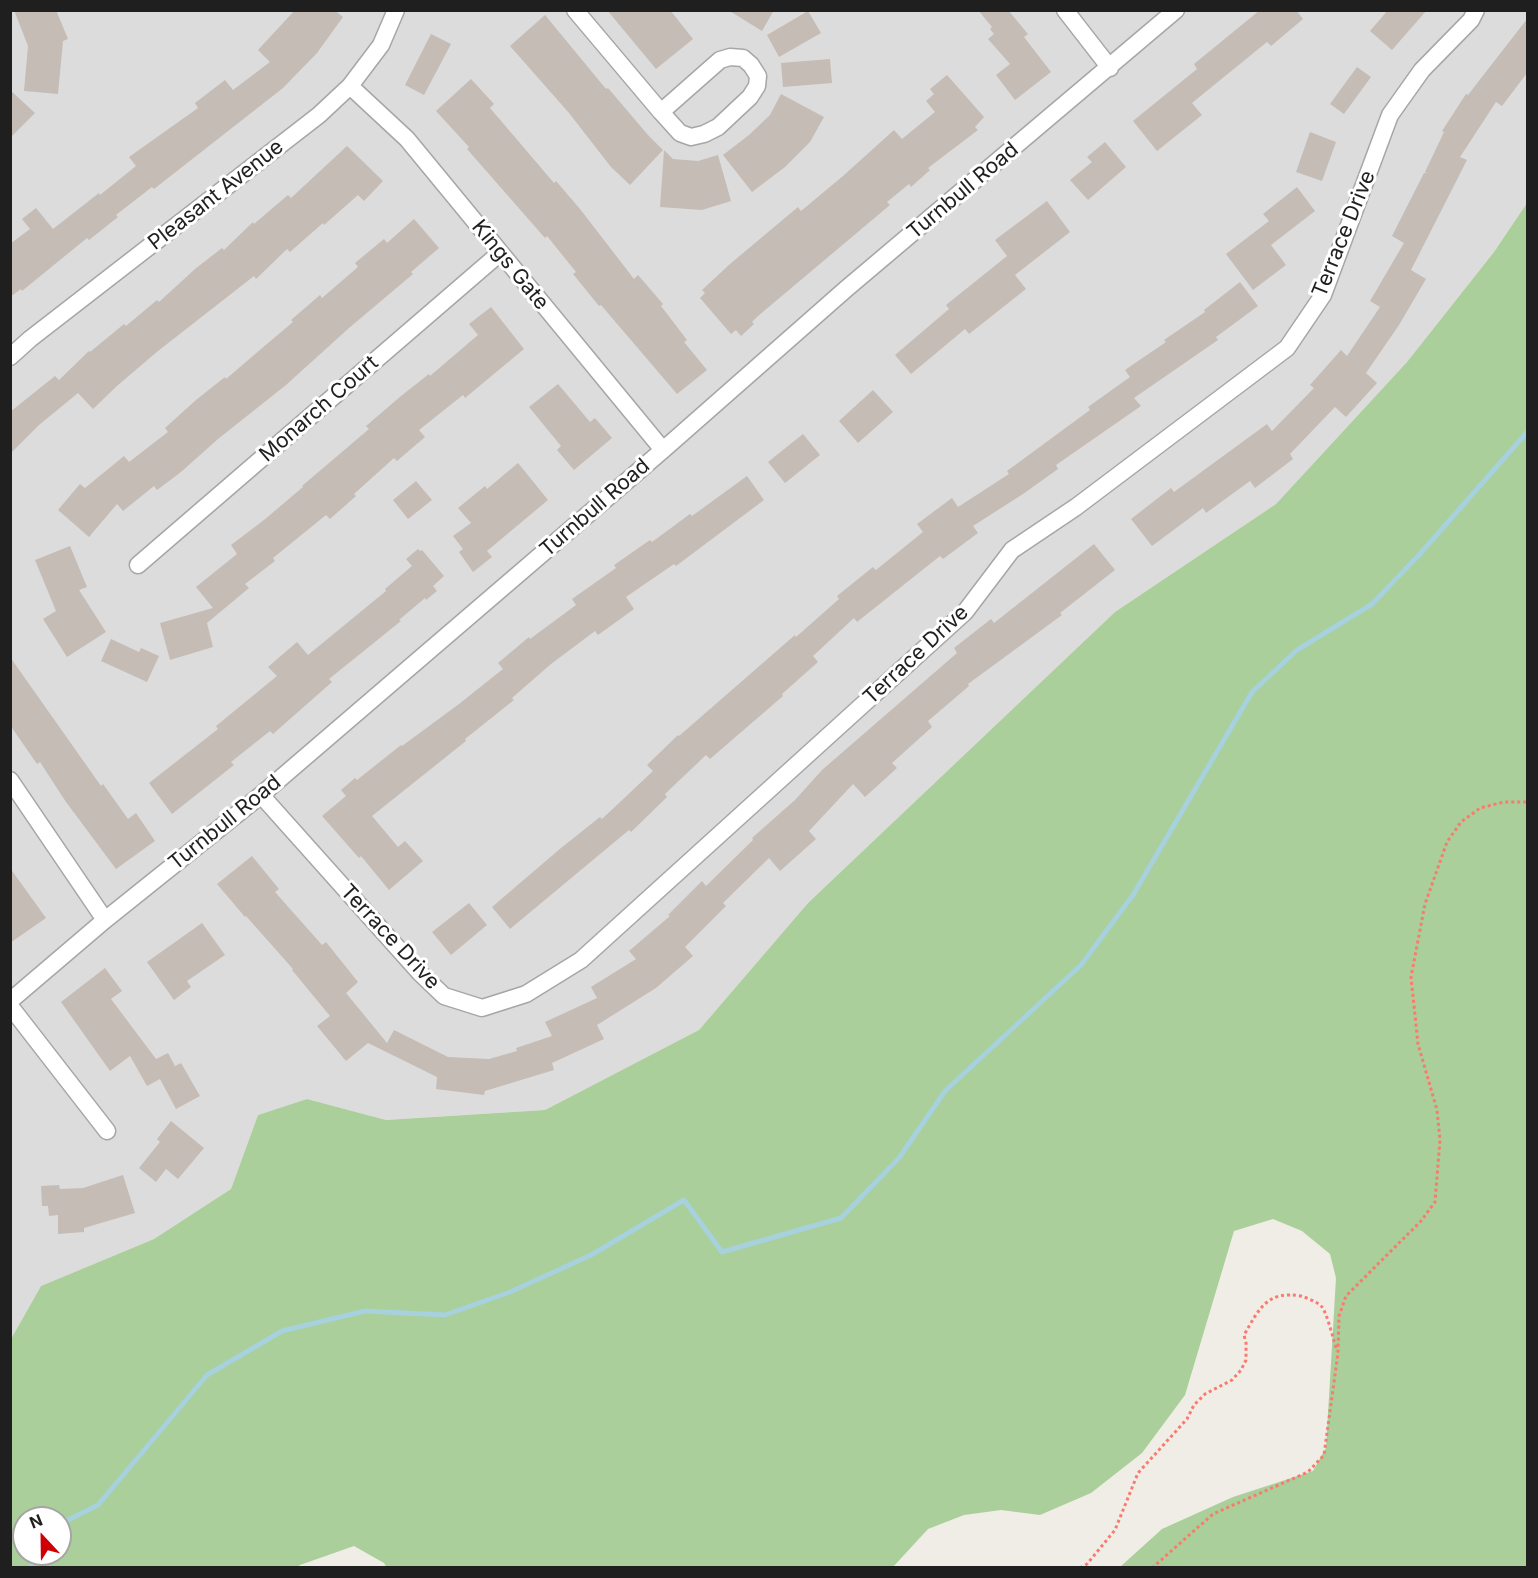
<!DOCTYPE html>
<style>
body{margin:0}
#map{position:relative;width:1538px;height:1578px;overflow:hidden;background:#f0ece6;font-family:Inter,sans-serif}
canvas{display:block}
.frame{position:absolute;inset:0;border:12px solid #1f1f1f;pointer-events:none}
.north{position:absolute;left:12px;top:1506px;width:60px;height:60px;box-sizing:border-box;background:#fff;border:2px solid #a5a5a5;border-radius:50%;rotate:338deg;font-size:16px;font-weight:700;line-height:24px;text-align:center;color:#1f1f1f}
.north::after{content:'';display:block;margin:auto;width:21px;height:27px;background:#ce0002;clip-path:polygon(50% 0,100% 100%,50% 72%,0 100%)}
</style>
<div id="map">
<canvas width="1538" height="1578"></canvas>
<div class="frame"></div>
<div class="north">N</div>
</div>
<script>
const g = document.querySelector('canvas').getContext('2d');
g.lineJoin = 'round';
function fill(path, color) {
  g.fillStyle = color;
  g.fill(path, 'evenodd');
}
function trace(path, color, width, dash) {
  g.strokeStyle = color;
  g.lineWidth = width;
  g.lineCap = dash ? 'butt' : 'round';
  g.setLineDash(dash || []);
  g.stroke(path);
}
function drawText(font, color, halo, rows, align = 'center') {
  g.font = font + ' Inter,sans-serif';
  g.lineWidth = 6;
  g.setLineDash([]);
  g.textBaseline = 'middle';
  g.strokeStyle = halo;
  g.fillStyle = color;
  for (const [text, x, y, turn = 0] of rows) {
    g.save();
    g.translate(x, y);
    g.rotate((+turn || 0) * Math.PI / 180);
    g.textAlign = isNaN(turn) ? turn : align;
    if (halo) g.strokeText(text, 0, 0);
    g.fillText(text, 0, 0);
    g.restore();
  }
}
fill(new Path2D(`
 M11 11H1527V203L1494 252 1407 362 1276 504 1115 612 808 903 699 1030 545 1110 386 1120 307 1099 258 1115 231 1189 154 1239 41 1286 11 1339Z`), '#dddcdc');
fill(new Path2D(`
 M1527 203V1567H1120L1162 1529 1233 1497 1313 1471 1326 1448 1336 1278 1330 1254 1302 1231 1273 1219 1234 1231 1185 1395 1142 1453 1091 1493 1040 1515 1001 1510 964 1515 928 1529 893 1567 387 1568 384 1563 354 1546 300 1565 297 1567H11V1339L41 1286 154 1239 231 1189 258 1115 307 1099 386 1120 545 1110 699 1030 808 903 1115 612 1276 504 1407 362 1494 252ZM24 1518H60V1554H24Z`), '#aacf9a');
trace(new Path2D(`
 M60 1524 98 1505 207 1375 282 1331 365 1311 445 1315 510 1292 591 1255 684 1200 722 1252 841 1218 899 1158 945 1091 1081 965 1133 895 1252 692 1297 650 1372 604 1419 555 1528 431
 M30 1554 32 1568`), '#a6d1dd', 5);
fill(new Path2D(`
 M14 10H56L68 39 63 41 58 94 24 91 28 46Z
 M295 10H334L343 17 317 53 283 88 154 189 152 187 116 215 118 217 89 240 87 238 22 291 21 289 10 297V244L30 229 22 219 36 208 53 229 99 193 100 195 136 166 129 157 198 108 195 103 225 80 233 90 270 62 258 50Z
 M607 10H670L693 39 656 69Z
 M728 10H774L762 31Z
 M978 10H1008L1028 34 1024 37 1051 72 1015 100 996 75 1010 64 988 39 994 34 990 29 992 27Z
 M1260 10H1296L1303 19 1271 46 1267 42 1192 103 1202 115 1157 151 1133 121 1197 69 1194 64Z
 M1388 10H1427L1392 50 1370 31Z
 M808 11 821 33 779 57 767 35Z
 M545 15 606 89 608 88 648 135 663 150 630 185 611 167 569 113 510 46Z
 M1527 19V73L1502 106 1496 102 1460 157 1467 160 1411 270 1426 279 1399 325 1366 373 1377 383 1346 417 1335 407 1290 454 1293 459 1255 488 1250 481 1206 513 1203 508 1152 546 1131 519 1171 488 1174 492 1267 424 1272 431 1314 388 1310 385 1341 350 1347 356 1380 307 1370 301 1404 243 1392 236 1424 173H1427L1425 172 1444 132 1442 131 1466 94 1468 95Z
 M431 34 451 44 424 95 405 85Z
 M830 59 832 83 783 87 781 63Z
 M1357 67 1371 77 1344 114 1330 104Z
 M947 75 984 117 975 127 978 130 928 168 930 170 911 187 909 184 887 202 890 205 758 316 752 322 754 324 741 336 736 330 731 334 700 298 705 293 702 290 730 264 798 207 801 211 843 176 894 130 902 139 935 112 926 101 934 94 930 89Z
 M471 79 494 104 490 108 554 183 556 181 580 209 634 279 638 275 663 304 661 306 687 340 684 342 707 370 677 394 601 305 599 306 573 274 576 272 547 236 545 238 467 149 469 147 436 111Z
 M10 90 35 113 10 138Z
 M781 94 824 117 810 142 785 167 752 192 723 155 749 135 770 115Z
 M1310 132 1336 142 1322 181 1296 172Z
 M1105 142 1126 167 1088 200 1070 180 1092 162 1087 157Z
 M347 146 383 181 364 201 358 195 324 225 323 223 290 252 287 249 256 279 254 276 158 351 118 385 93 409 78 393 39 425 10 454V412L55 376 59 380 89 351 90 352 124 324 126 326 157 300 159 302 195 269 222 248 224 250 253 222 254 224 288 195 291 198Z
 M664 150 673 159 698 161 718 155 731 201 702 210 660 207Z
 M1297 187 1315 211 1271 245 1286 265 1253 290 1226 254 1269 221 1263 214Z
 M1047 201 1070 232 1015 275 1026 289 969 334 965 329 911 374 895 355 949 309 946 305 1007 256 995 240Z
 M414 219 439 248 411 272 413 274 349 328 286 385 218 439 181 472 157 490 154 486 123 511 117 504 89 537 58 510 80 484 85 488 124 456 129 462 168 432 165 428 196 400 225 377 226 379 261 349 293 322 291 320 320 295 322 298 358 267 355 263 384 239 387 243Z
 M1240 282 1258 306 1216 337 1218 340 1134 398 1141 406 1056 465 1058 469 1023 494 973 526 978 533 943 559 940 556 857 622 854 618 813 656 818 662 782 694 783 696 710 759 706 755 665 794 667 797 631 832 629 830 510 929 492 907 561 848 600 817 602 819 653 771 647 765 678 735 679 736 795 635 796 637 839 599 837 596 873 567 876 570 923 532 917 524 952 498 958 507 1009 474 1007 471 1090 410 1088 407 1130 377 1125 370 1166 342 1164 340 1205 312 1204 310Z
 M491 307 524 349 465 398 463 395 419 430 425 437 397 461 394 458 354 494 356 496 330 519 326 515 273 558 275 561 245 584 249 588 207 623 213 647 170 660 160 623 213 608 196 587 237 554 231 545 264 520 303 487 302 486 369 429 366 426 401 396 429 374 430 376 478 335 469 324Z
 M558 384 590 422 595 418 612 438 574 470 557 450 561 446 529 407Z
 M873 390 893 412 858 443 839 421Z
 M803 434 820 455 785 483 768 462Z
 M518 463 548 500 487 551 492 557 473 572 459 552 463 549 453 536 471 523 458 508 485 486 487 489Z
 M747 476 764 500 676 566 674 564 626 597 634 609 598 635 595 631 551 664 512 698 514 700 465 739 466 741 372 816 398 847 405 841 423 861 389 890 361 856 359 858 322 816 346 796 341 790 355 778 357 780 401 745 402 746 459 704 503 669 498 663 529 637 530 639 576 605 572 599 616 568 614 565 650 540 652 542 690 514 692 516Z
 M416 481 432 500 408 519 393 500Z
 M1094 544 1115 570 1060 613 1062 615 968 684 969 686 928 721 932 727 892 763 897 768 865 797 853 784 809 831 816 839 780 871 769 858 723 903 726 906 685 947 693 956 656 988 597 1025 604 1039 552 1063 554 1070 485 1091 484 1095 436 1089 437 1077 368 1043 346 1061 317 1026 330 1016 292 970 293 969 246 916 245 917 217 884 252 856 279 889 275 892 322 945 326 942 358 982 346 993 387 1043 394 1030 448 1057 489 1059 517 1051 516 1048 552 1036 545 1022 597 998 591 987 636 959 629 951 670 916 668 915 702 881 706 886 753 840 752 838 795 800 822 770 957 653 954 648 991 619 994 623Z
 M70 546 87 587 79 590 106 632 67 657 43 619 56 611 35 560Z
 M418 549 420 551 422 550 444 576 433 586 437 591 426 600 425 598 399 620 401 621 329 679 332 682 273 734 270 731 231 762 234 765 172 814 149 783 218 729 216 726 277 676 268 667 297 642 308 655 386 591 385 589 412 566 406 559Z
 M111 639 139 652 141 648 159 656 147 682 101 661Z
 M10 657 101 786 103 784 128 819 136 813 155 841 116 869 66 802 40 762 37 764 10 725Z
 M10 868 46 918 10 943Z
 M469 903 487 925 451 955 432 932Z
 M202 923 225 955 187 981 191 987 174 1000 147 962Z
 M105 968 122 991 111 999 156 1059 168 1053 175 1066 181 1063 200 1096 176 1109 160 1079 147 1086 130 1056 110 1071 61 1002Z
 M171 1121 204 1148 178 1179 166 1169 156 1182 139 1168 160 1142 157 1139Z
 M123 1175 135 1213 84 1228V1232L58 1234V1215L49 1216 48 1206H42L41 1186 59 1185 60 1189 83 1188Z`), '#c5bcb5');
const minor = new Path2D(`
 M575 10 661 112 680 133 691 137 704 134 718 127 750 97 757 86 758 76 751 65 743 58 730 57 720 60 661 112
 M1065 10 1110 68
 M350 86 407 139 663 450
 M10 357 30 339 319 115 350 86 381 45 396 10
 M138 565 500 253
 M10 780 105 920
 M261 795 420 973 444 996 482 1008 526 994 581 960 965 612 1012 550 1076 507 1287 348 1323 295 1390 115 1422 70 1471 20 1476 10
 M10 1001 105 920 261 795 663 450 846 289 1176 10
 M10 1006 107 1131`);
trace(minor, '#a6a6a6', 19);
trace(new Path2D(`
 M1080 1568 1087 1564 1115 1530 1138 1473 1187 1419 1194 1405 1205 1394 1232 1380 1241 1370 1246 1360V1343L1244 1335C1259 1309 1267 1290 1301 1296 1307 1298 1318 1302 1322 1307 1327 1313 1334 1342 1337 1351
 M1152 1568 1213 1514 1308 1472 1324 1455 1338 1353 1339 1316 1346 1296 1421 1221 1435 1202 1440 1140 1437 1110 1418 1044 1411 977 1425 904 1447 842 1461 822 1480 808 1504 802H1528`), '#fa7a6d', 3, [3, 3]);
trace(minor, '#fff', 16);
drawText('21px', '#1f1f1f', '#fff', [
 ["Turnbull Road",963,191,-40],
 ["Pleasant Avenue",216,195,-38],
 ["Terrace Drive",1344,234,-68],
 ["Kings Gate",510,265,51],
 ["Monarch Court",319,409,-41],
 ["Turnbull Road",595,508,-41],
 ["Terrace Drive",916,655,-43],
 ["Turnbull Road",225,823,-39],
 ["Terrace Drive",390,937,47]
]);
</script>
